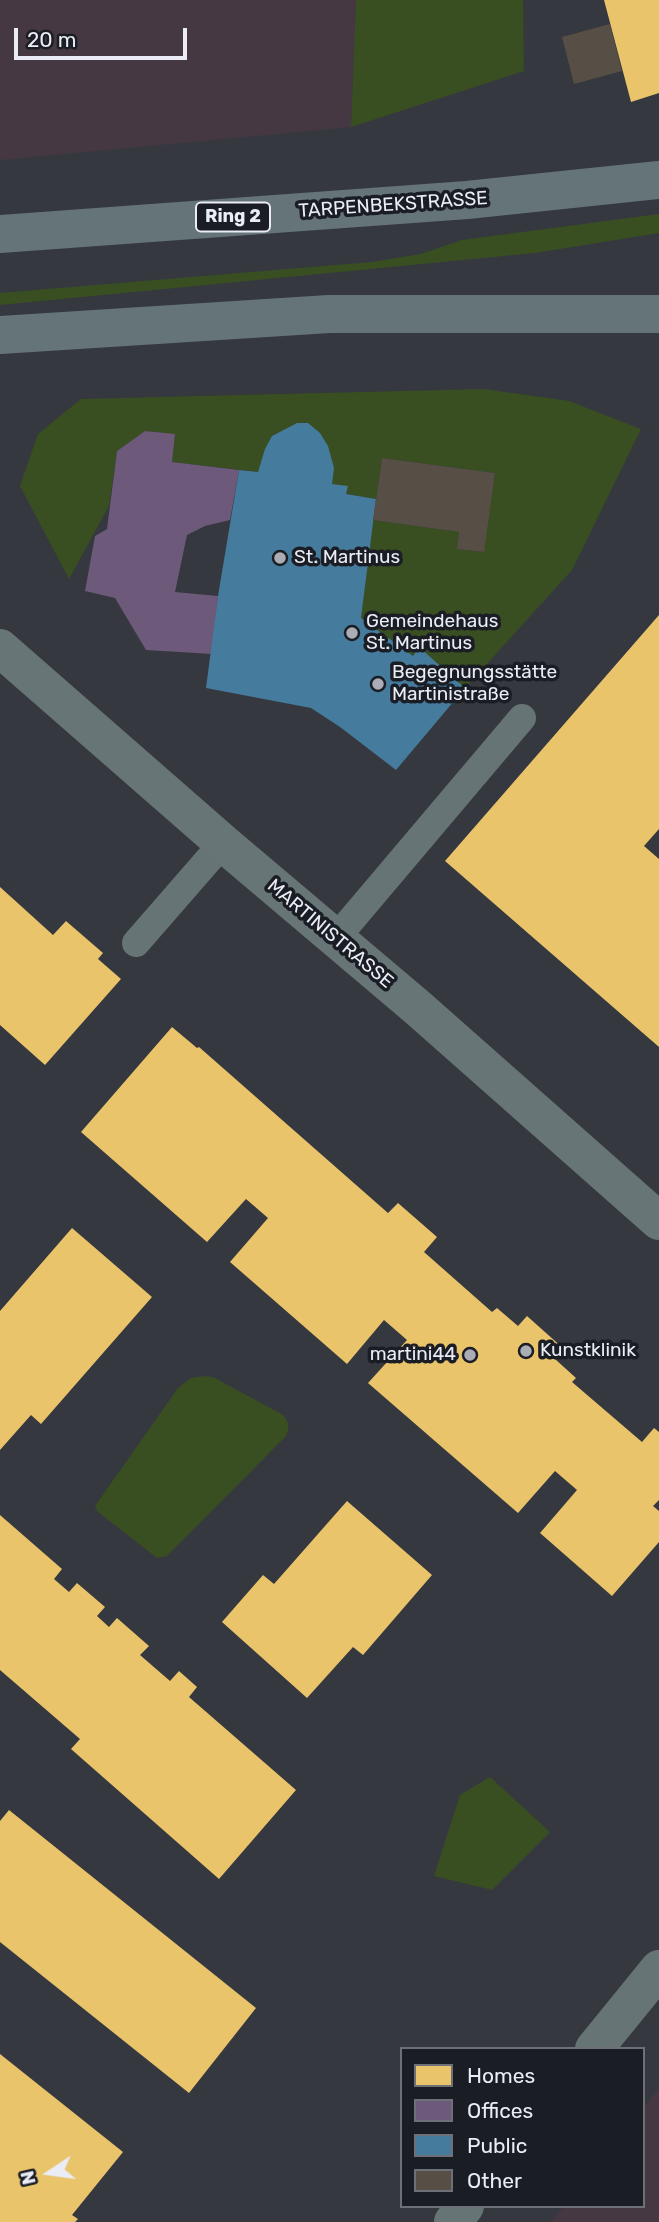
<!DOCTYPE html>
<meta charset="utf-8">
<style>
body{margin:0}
#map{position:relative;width:659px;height:2222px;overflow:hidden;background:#363840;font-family:Rubik,sans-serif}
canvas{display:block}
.legend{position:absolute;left:400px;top:2047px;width:245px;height:161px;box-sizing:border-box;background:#1b1d24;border:2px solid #6e7078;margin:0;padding:9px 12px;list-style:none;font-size:21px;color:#eaecf6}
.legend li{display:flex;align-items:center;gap:14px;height:35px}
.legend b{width:35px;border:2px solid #6e7078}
.north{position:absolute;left:14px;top:2138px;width:70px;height:70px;-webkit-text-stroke:5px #1b1d24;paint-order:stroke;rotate:257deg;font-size:19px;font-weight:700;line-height:28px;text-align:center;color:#eaecf6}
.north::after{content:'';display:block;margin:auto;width:24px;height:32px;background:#eaecf6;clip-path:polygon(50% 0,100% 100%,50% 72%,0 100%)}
.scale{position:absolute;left:14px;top:28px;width:173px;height:32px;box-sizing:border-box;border:4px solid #eaecf6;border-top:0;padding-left:9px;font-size:21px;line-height:24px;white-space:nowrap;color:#eaecf6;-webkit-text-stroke:5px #1b1d24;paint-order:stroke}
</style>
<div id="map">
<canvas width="659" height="2222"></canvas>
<ul class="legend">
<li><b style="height:19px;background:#e9c46a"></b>Homes</li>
<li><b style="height:19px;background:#6d597a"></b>Offices</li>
<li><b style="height:19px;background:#457b9d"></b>Public</li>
<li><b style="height:19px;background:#574e45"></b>Other</li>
</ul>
<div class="north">N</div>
<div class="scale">20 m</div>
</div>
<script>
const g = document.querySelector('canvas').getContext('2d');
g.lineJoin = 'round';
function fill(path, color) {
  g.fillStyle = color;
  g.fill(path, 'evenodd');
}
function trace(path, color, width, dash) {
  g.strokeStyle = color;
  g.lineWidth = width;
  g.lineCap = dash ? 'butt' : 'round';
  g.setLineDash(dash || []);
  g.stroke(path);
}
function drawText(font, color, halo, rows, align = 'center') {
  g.font = font + ' Rubik,sans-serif';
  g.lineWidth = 7;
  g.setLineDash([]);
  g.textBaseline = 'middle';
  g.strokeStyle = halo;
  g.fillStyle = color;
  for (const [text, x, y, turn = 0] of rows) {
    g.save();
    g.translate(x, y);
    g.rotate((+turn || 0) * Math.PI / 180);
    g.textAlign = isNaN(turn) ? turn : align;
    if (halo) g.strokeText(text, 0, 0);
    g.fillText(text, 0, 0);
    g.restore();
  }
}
fill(new Path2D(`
 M0 0H356L351 127 0 160Z
 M659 2089V2222H551L564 2206H643V2108Z`), '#463843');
fill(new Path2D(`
 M356 0H523L524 71 351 127Z
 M659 214V233L535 253 0 305V293L372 262 421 254 462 240Z
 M484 389 569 401 641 429 572 570 465 688 419 648 413 656 361 618 373 520 459 532 457 549 483 552 495 473 382 458 376 499 346 494 332 484 308 423H297L272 436 258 472 172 462 175 435 145 431 117 451 109 506 69 579 20 486 38 434 81 399Z
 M206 1376 215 1378 283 1415C289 1422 290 1427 286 1436L167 1556 157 1558 98 1512 95 1506 178 1388 191 1378Z
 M490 1777 550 1832 492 1890 434 1876 460 1795Z`), '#394f21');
fill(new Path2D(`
 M604 0H659V93L631 102Z
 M659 615V829L644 846 659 859V1047L445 861Z
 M0 887 53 935 66 921 103 953 98 959 121 979 45 1065 0 1025Z
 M172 1027 197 1048 199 1047 388 1213 398 1203 437 1237 424 1252 492 1312 497 1308 518 1326 527 1316 564 1349 555 1359 576 1378 572 1382 642 1442 654 1428 659 1432V1500L653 1506 659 1511V1542L612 1596 540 1533 577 1490 555 1471 518 1513 368 1383 407 1340 384 1320 347 1364 230 1262 268 1218 246 1199 207 1242 81 1132Z
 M72 1228 152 1297 41 1424 31 1415 0 1450V1311Z
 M347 1501 432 1575 363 1655 353 1647 307 1698 222 1622 263 1575 274 1584Z
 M0 1515 62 1569 54 1579 69 1592 77 1583 105 1607 97 1616 109 1627 117 1618 149 1646 140 1655 170 1681 179 1671 197 1687 189 1697 296 1790 219 1879 71 1749 80 1739 0 1670Z
 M9 1810 256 2008 189 2093 0 1942V1821Z
 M0 2054 123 2152 72 2215 78 2219 75 2222H0Z`), '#e9c46a');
fill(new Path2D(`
 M145 431 175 434 172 462 239 470 230 520 205 526 187 535 175 592 218 596 212 654 146 650 115 598 85 591 95 536 107 529 117 451Z`), '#6d597a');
fill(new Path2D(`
 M297 423H308L320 433 328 446 334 468 332 484 348 486 346 494 376 499 361 618 413 656 419 647 465 688 396 770 340 727 311 708 206 688 218 596 239 470 258 472 265 449 272 436Z`), '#457b9d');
fill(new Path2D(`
 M610 24 622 71 574 84 562 37Z
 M382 458 495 473 484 552 457 549 459 532 373 520Z`), '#574e45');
trace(new Path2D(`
 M336 938 522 718
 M136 943 223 843`), '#667475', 28);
trace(new Path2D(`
 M594 2049 659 1969
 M453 2222 465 2206`), '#667475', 38);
trace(new Path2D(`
 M0 648 223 843 418 1008 659 1221`), '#687577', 38);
trace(new Path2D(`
 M0 234 467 200 659 180
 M0 335 329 314H659`), '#657477', 38);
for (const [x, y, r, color] of [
 [280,558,7,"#abadb6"],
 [352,633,7,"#abadb6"],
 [378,684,7,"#abadb6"],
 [526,1351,7,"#abadb6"],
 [470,1355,7,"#abadb6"]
]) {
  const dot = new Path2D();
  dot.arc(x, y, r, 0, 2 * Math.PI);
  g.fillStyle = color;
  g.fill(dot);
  trace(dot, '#1b1d24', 2.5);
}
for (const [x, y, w] of [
 [233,217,74]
]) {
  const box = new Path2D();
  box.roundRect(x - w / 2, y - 14.5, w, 29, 5);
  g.fillStyle = '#1b1d24';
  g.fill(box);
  trace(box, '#eaecf6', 2);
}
drawText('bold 18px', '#eaecf6', null, [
 ["Ring 2",233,217]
]);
drawText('19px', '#eaecf6', '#1b1d24', [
 ["TARPENBEKSTRASSE",393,205,-4],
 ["MARTINISTRASSE",330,934,40]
]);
drawText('19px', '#eaecf6', '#1b1d24', [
 ["St. Martinus",294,558],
 ["Gemeindehaus",366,622],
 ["St. Martinus",366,644],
 ["Begegnungsstätte",392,673],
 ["Martinistraße",392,695],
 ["Kunstklinik",540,1351],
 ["martini44",456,1355,"right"]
], 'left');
</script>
